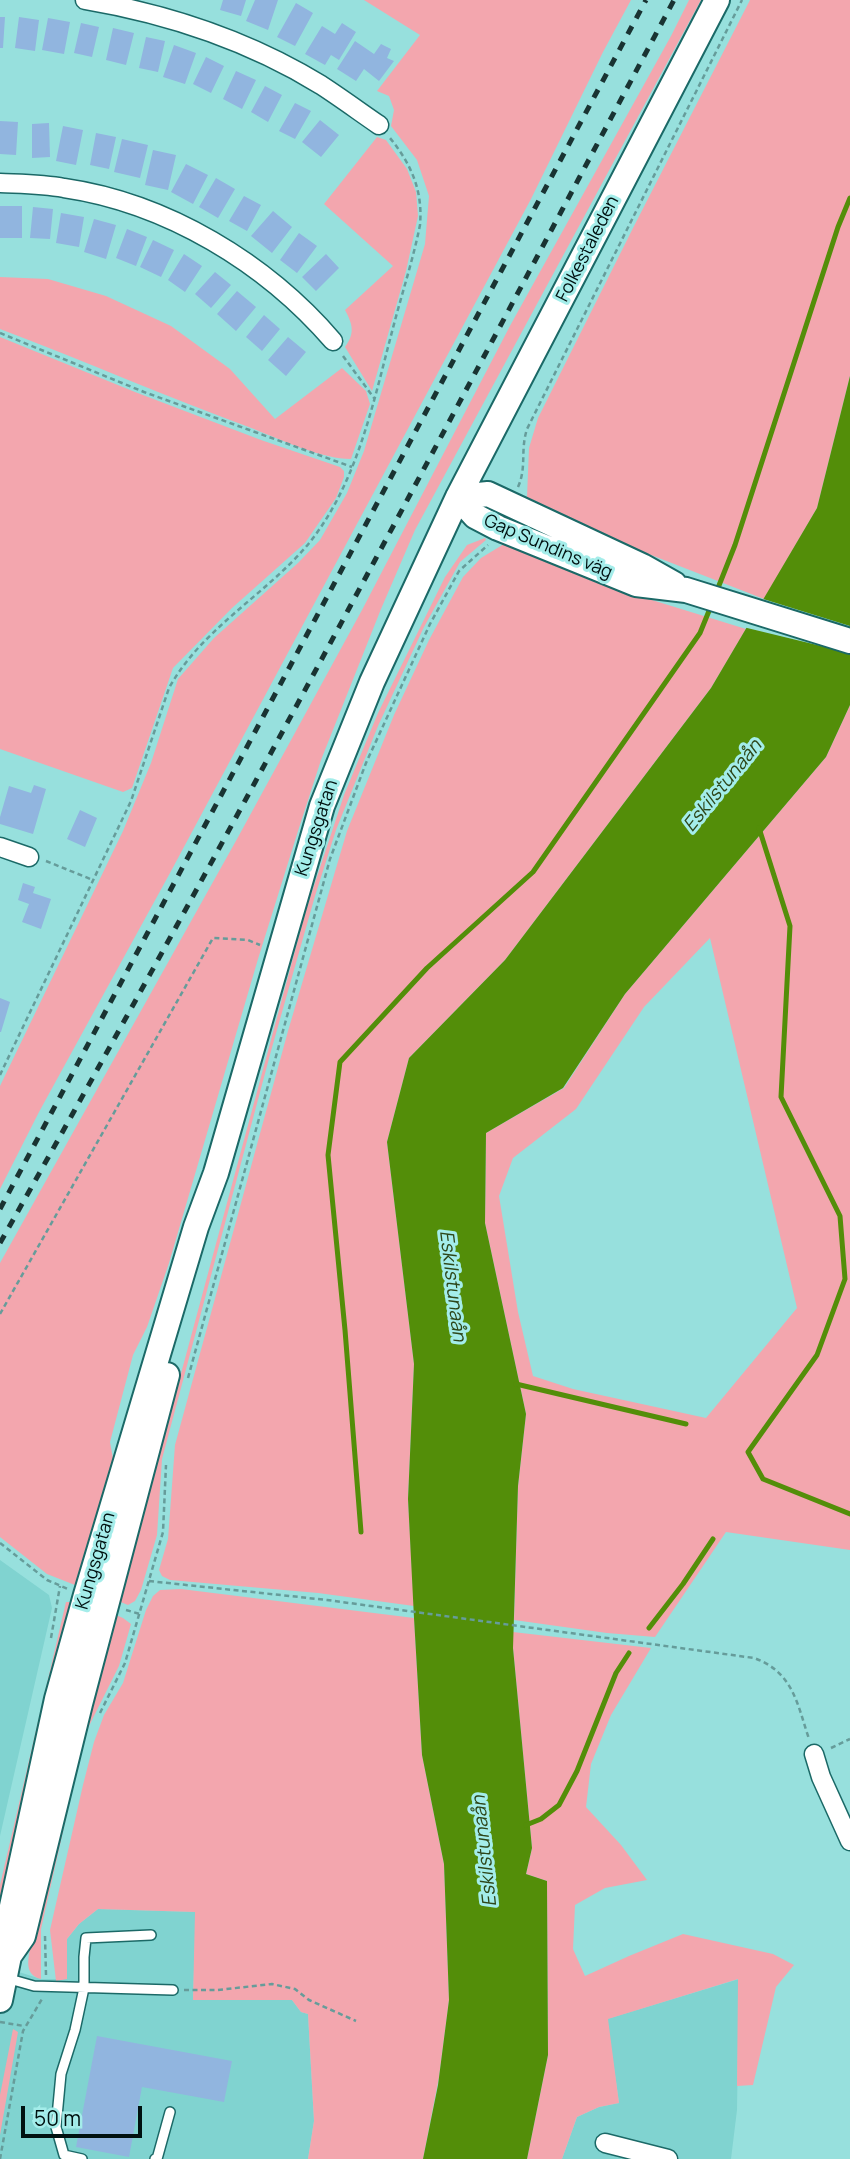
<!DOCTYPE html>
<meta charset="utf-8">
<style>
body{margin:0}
#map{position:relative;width:850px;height:2159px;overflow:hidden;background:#97e0dd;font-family:Manrope,sans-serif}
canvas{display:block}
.scale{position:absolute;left:21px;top:2106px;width:121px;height:32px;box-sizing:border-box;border:4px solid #001110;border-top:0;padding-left:9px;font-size:21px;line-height:24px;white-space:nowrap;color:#001110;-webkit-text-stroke:5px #a4edea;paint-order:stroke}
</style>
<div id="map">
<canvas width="850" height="2159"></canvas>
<div class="scale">50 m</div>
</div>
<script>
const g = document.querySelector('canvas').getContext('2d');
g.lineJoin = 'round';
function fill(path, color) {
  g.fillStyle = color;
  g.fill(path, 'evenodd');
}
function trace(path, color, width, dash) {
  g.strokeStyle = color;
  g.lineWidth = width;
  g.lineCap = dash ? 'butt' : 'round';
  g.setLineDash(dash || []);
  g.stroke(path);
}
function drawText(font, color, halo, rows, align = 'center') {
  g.font = font + ' Manrope,sans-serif';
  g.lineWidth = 6;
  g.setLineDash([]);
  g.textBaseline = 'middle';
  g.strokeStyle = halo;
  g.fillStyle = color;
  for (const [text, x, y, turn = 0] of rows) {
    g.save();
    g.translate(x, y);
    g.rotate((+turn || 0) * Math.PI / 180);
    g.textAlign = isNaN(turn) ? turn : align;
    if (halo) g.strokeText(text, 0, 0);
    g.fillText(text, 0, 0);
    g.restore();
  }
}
fill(new Path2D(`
 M0 1560 49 1595 52 1608 0 1836Z
 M98 1909 196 1912 193 2000H292L301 2012 308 2014 314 2121 308 2159H0V1966L41 1979H67V1939L79 1924Z
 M739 1979 737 2110 731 2159H562L577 2117 599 2107 619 2103 607 2019Z`), '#80d3d0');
fill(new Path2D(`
 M364 0H631L603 52 531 199 170 873 39 1112 0 1189V1086L123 831 151 763 178 679 214 638 298 563 320 540 347 493 364 451 425 244 429 196 417 160 391 126 394 110 389 96 377 91 420 35Z
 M689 0H701L415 530 381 609 321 760 298 831 258 959 169 1263 147 1327 133 1355 110 1442 115 1470 80 1587 47 1574 0 1537V1263L237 839 362 610 511 324 671 36Z
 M750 0H850V376L817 508 764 599 646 553 527 497 529 448 538 418 633 228Z
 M377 137 386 140 407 169 416 192 418 216 406 271 372 391 345 347C355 333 353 325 345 310L393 266 324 204Z
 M0 277 48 279 106 296 171 326 230 369 275 419 342 368 366 391 370 404 351 459C322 459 281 440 254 429 169 398 85 361 0 329Z
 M0 337 135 392 261 440 340 467 344 471V477L336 498 305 543 232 608 173 668 132 788 123 792 0 749Z
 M485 538 486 540 460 562 424 627 378 726 336 830 315 896 271 1051 162 1459 157 1535 141 1590 135 1601 128 1605 118 1601 144 1493 152 1481 306 910 344 795 378 713 445 577 467 545Z
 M504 544 599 576 639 596 746 629 711 688 505 960 409 1058 387 1142 414 1364 408 1499 414 1606 318 1593 170 1580 162 1576 159 1570 168 1539 175 1445 288 1031 347 831 394 715 429 640 463 577 481 558Z
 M850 705V1550L726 1532 655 1637 607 1633 514 1620 518 1486 526 1414 485 1223 486 1133 564 1088 625 994 826 757ZM710 938 797 1308 706 1418 573 1389 533 1376 518 1312 499 1196 513 1158 576 1109 644 1007Z
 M181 1589 414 1618 422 1755 444 1864 449 2000 439 2077 423 2159H308L314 2121 308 2014 301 2012 292 2000H193L195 1912 98 1909 79 1924 67 1939V1979L56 1981 50 1930 83 1785 94 1742 104 1715 123 1683 146 1610 153 1596 160 1590Z
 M66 1602H72L0 1927V1885Z
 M111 1613 123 1618 131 1624 119 1666 85 1734 41 1929V1979C21 1974 30 1954 32 1938Z
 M513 1632 651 1648 611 1715 591 1764 586 1807 621 1845 647 1880 605 1888 575 1905 573 1949 585 1976 629 1956 683 1934 773 1954 794 1965 776 1987 753 2085 737 2086 738 1979 608 2019 619 2103 599 2107 577 2117 562 2159H527L548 2055 547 1881 526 1874 532 1848 513 1648Z
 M13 2029 18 2032 0 2135V2095Z`), '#f3a6ae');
fill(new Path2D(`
 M850 376V705L826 757 625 994 563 1088 486 1133 485 1223 526 1414 518 1486 513 1648 532 1848 526 1874 547 1881 548 2055 527 2159H423L438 2085 449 2000 444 1864 422 1755 414 1618 408 1499 414 1364 387 1142 409 1058 505 960 711 688 817 508Z`), '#538e09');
fill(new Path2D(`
 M760 598 850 626V653L743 627Z`), '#97e0dd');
trace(new Path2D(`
 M716 593 735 545 838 227 850 198
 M759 828 790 926 781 1097 840 1216 845 1279 817 1355 748 1452 763 1479 850 1514
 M516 1384 686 1424
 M361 1532 345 1330 328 1155 340 1062 427 968 533 872 700 633 711 606
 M649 1628 683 1584 713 1539
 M526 1825 541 1819 559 1805 577 1771 616 1673 629 1653`), '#538e09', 5);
fill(new Path2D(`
 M223 0H246L241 16 220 10Z
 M255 0H278L268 30 246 21Z
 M296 3 313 13 295 46 277 37Z
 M0 17H5L3 48H0Z
 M19 17 39 20 35 51 15 48Z
 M48 18 70 22 64 54 42 50Z
 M81 23 99 27 92 57 74 53Z
 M342 23 356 32 339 60 331 55 325 65 305 54 322 26 335 34Z
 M113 28 134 33 126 65 106 60Z
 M146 37 165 41 158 72 139 68Z
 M355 41 374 54 381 44 391 49 387 58 394 61 379 81 364 69 356 81 337 69Z
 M174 45 196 53 185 84 163 77Z
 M206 57 224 66 211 93 193 84Z
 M236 71 256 80 242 109 223 99Z
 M265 86 282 95 268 122 251 112Z
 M295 103 311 111 295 139 279 131Z
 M320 120 339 135 321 157 302 142Z
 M0 121 18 122 16 155 0 154Z
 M49 123 50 157 32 158V124Z
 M63 126 83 130 76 165 56 161Z
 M96 133 116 137 109 169 90 165Z
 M122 139 148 145 140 178 114 172Z
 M153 150 176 155 168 190 145 185Z
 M186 164 208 175 193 204 171 192Z
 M216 178 235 189 218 218 199 207Z
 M244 196 261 205 247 231 229 221Z
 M0 206H22V238H0Z
 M33 207 53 209 50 239 30 238Z
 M273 211 292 227 272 253 251 236Z
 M61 213 84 217 79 247 56 243Z
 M94 219 116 225 106 259 84 252Z
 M127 229 147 237 136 266 116 258Z
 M299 233 317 246 297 273 280 260Z
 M153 240 174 250 161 277 140 267Z
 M184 254 202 266 185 292 168 280Z
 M326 254 339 268 316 291 302 277Z
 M215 272 231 285 211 308 195 294Z
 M237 291 256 307 236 331 217 314Z
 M264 315 280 329 262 351 246 337Z
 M288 337 306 352 286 376 268 360Z
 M34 785 46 789 33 834 0 824V817L9 786 31 793Z
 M80 810 97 818 85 847 67 839Z
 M23 883 35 887 33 893 51 899 41 929 22 922 29 904 18 900Z
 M0 998 10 1002 1 1032H0Z
 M97 2036 232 2061 224 2102 142 2087 129 2157 76 2147Z`), '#91b5df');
const lane = new Path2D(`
 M6 1978 34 1986 173 1990
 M82 2159 64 2155 56 2127 61 2074 75 2030 84 1988V1957L86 1938 151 1935
 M155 2159H157L170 2112`);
const street = new Path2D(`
 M85 0C168 14 249 41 321 85 341 98 360 112 379 125
 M0 183C21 184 43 184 64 188 167 203 266 263 333 341
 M0 847 29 857
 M814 1754 821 1777 850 1841
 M605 2143 668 2159`);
const secondary = new Path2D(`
 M458 497 475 516 498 528 636 584 686 590 850 641
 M458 497 488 494 642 566 674 584
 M9 1956 23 1936 80 1704 167 1375
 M0 2000 9 1956 6 1934 57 1699 86 1595 196 1227 216 1173 322 806 372 682 458 497 717 0`);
trace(lane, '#1b6967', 12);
trace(street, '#1b6967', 21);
trace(secondary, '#1b6967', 28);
trace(new Path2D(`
 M0 333 144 392 352 467
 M343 356 374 398
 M518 487C527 467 520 451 527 429L742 0
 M46 861 93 880
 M0 1075 131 801 169 688C201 630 262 597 305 548 357 487 373 403 393 328 402 293 413 260 420 225 423 190 411 164 390 138
 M0 1314 213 938 248 940 260 945
 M188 1378 330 859 366 763 430 624 459 571 488 545
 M0 1543 47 1580 68 1589
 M149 1581 327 1600 754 1658C793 1672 797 1703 809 1739
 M126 1610 140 1614
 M51 1638 60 1586
 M100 1713 125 1663 163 1532 166 1465
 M831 1748 850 1739
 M45 1936 46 1975
 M184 1990H218L272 1984 295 1989 309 2000 356 2021
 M0 2022 24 2026
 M0 2159 23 2031 42 1999`), '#669c9a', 2.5, [5, 3.5]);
trace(lane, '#fff', 9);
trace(street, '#fff', 18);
trace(secondary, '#fff', 24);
trace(new Path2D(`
 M0 1209 646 0
 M0 1243C232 833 452 416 674 0`), '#193332', 5, [9, 9]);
drawText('18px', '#001110', '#a4edea', [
 ["Folkestaleden",588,249,-63],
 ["Gap Sundins väg",548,547,23],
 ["Kungsgatan",317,828,-72],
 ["Kungsgatan",96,1561,-74]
]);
drawText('italic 19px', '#2d4619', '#a4edea', [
 ["Eskilstunaån",723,786,-51],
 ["Eskilstunaån",452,1286,83],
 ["Eskilstunaån",485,1851,-96]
]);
</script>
